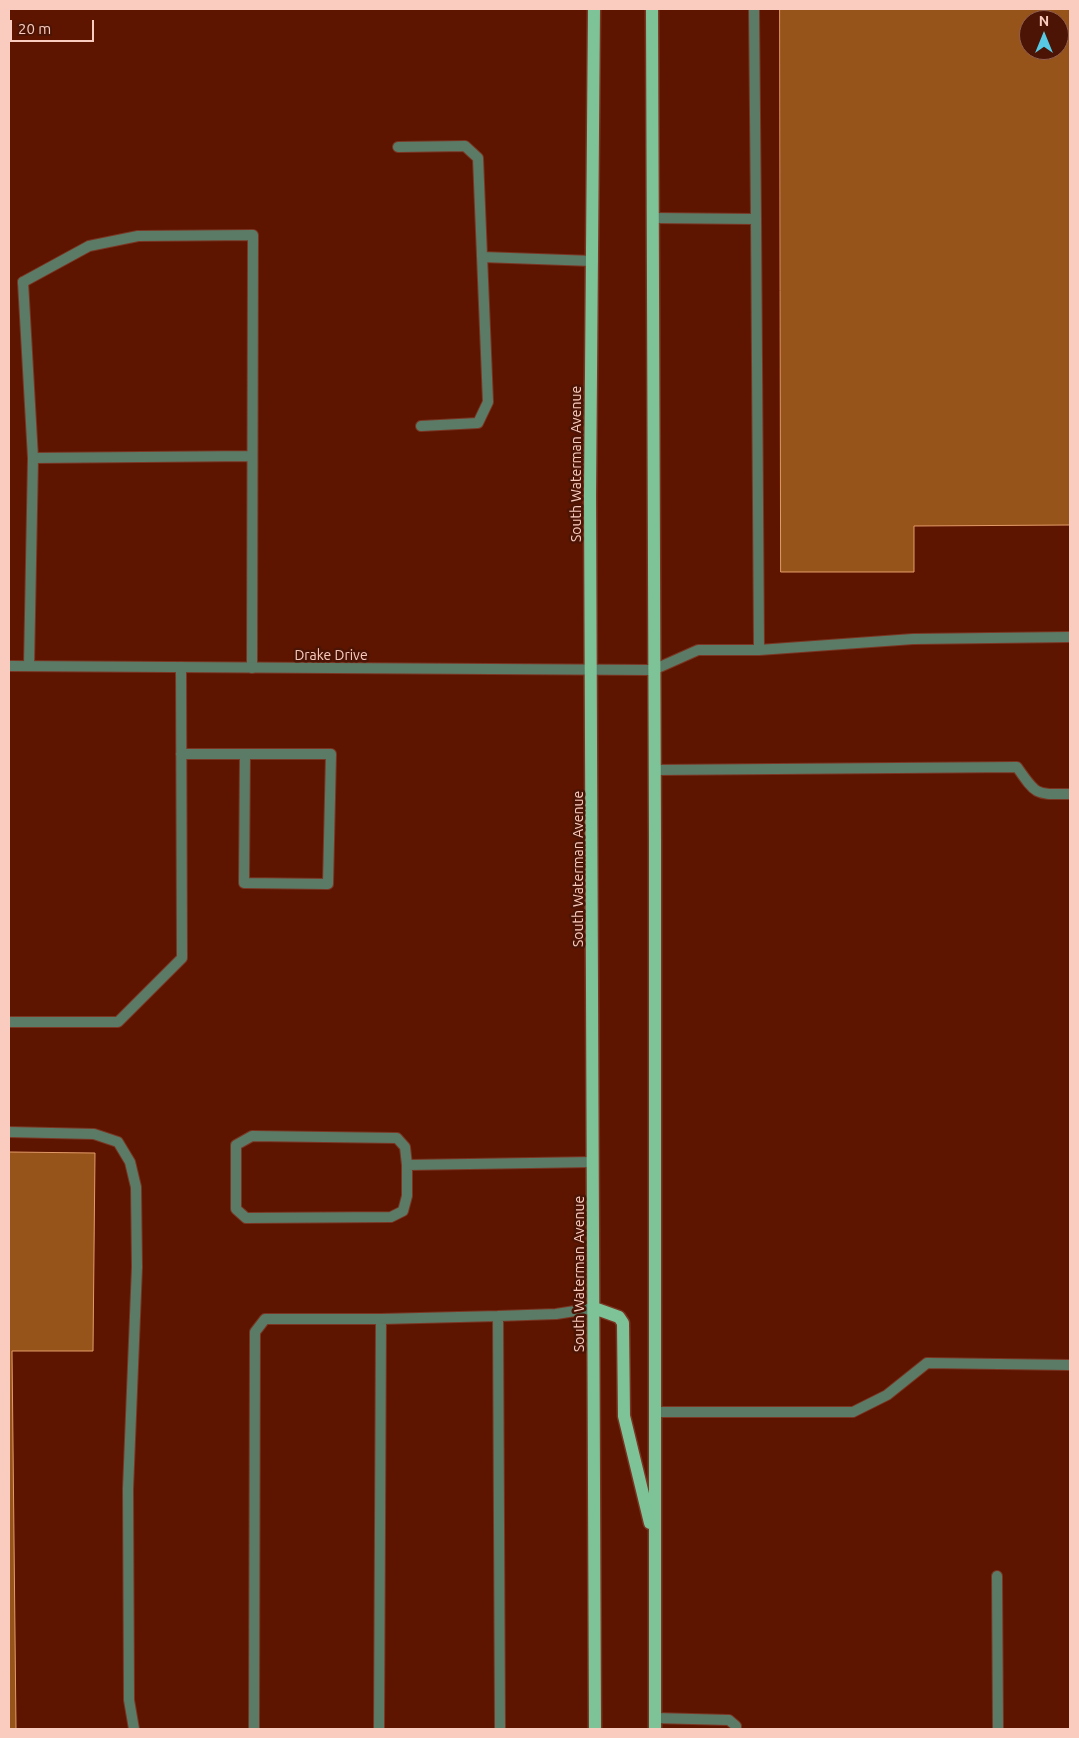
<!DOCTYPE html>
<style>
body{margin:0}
#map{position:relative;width:1079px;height:1738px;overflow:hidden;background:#5e1500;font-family:Ubuntu,sans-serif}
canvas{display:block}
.frame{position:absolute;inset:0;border:10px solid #faccc0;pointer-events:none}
.north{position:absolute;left:1019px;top:10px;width:50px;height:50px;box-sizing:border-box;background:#4b1404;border:1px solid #915e4f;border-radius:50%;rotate:0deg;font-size:14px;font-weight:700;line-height:20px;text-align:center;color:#faccc0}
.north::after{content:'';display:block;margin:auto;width:18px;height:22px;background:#58c9e4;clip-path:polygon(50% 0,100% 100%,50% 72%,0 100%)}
.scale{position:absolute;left:10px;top:20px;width:84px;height:22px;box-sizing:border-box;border:2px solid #faccc0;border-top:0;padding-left:6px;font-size:15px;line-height:18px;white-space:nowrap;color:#faccc0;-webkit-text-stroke:4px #4b1404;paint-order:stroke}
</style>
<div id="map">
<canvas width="1079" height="1738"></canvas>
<div class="frame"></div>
<div class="north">N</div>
<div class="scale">20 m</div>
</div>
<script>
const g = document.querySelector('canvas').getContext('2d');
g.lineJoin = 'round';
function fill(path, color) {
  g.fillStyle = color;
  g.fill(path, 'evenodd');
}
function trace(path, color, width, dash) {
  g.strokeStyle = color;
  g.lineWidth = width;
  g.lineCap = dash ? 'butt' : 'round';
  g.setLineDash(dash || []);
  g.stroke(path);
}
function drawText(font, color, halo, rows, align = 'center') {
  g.font = font + ' Ubuntu,sans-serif';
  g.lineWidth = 5;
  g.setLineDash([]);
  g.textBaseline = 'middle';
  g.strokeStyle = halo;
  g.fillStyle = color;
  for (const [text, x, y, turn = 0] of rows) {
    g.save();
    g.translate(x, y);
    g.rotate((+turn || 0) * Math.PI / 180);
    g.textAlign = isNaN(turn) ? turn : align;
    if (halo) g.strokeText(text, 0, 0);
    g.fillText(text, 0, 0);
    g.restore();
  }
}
const building = new Path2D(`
 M780 9H1070V525L914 526V572H781ZM1029 20H1059V50H1029Z
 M9 1152 95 1153 93 1351H12L16 1729H9Z`);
fill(building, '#97541a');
trace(building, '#e29b67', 1);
const service = new Path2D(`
 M754 9 756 219
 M398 147 465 146 478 158 488 402 478 423 421 426
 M652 218 756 219 759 650
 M482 257 593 261
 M23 282 89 246 138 236 253 235 252 668
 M33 458 252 456
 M653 670 698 650H759L913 639 1070 637
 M181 754C231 754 281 754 331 754L328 884 244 883 245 754
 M654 770 1017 767C1037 796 1035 794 1070 794
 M9 1022H118L182 958 181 667
 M9 1132 94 1134 118 1142 130 1162 136 1187 137 1267 128 1489 129 1700 134 1729
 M407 1165V1196L403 1211 391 1217 246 1218 236 1209V1145L252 1136 397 1138 405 1147 407 1165 593 1162
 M498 1316 556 1314 594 1308
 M655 1412H853L887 1395 927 1363 1070 1365
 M997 1576 998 1729
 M655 1718 729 1720 736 1726V1729
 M254 1729 255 1332 265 1319H381L498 1316 500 1729
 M379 1729 381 1319`);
const minor = new Path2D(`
 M23 282 33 458 29 666
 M9 666 653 670`);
const primary = new Path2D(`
 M594 9 590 495 595 1729
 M652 9 655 839V1729
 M594 1308 619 1317 623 1323 624 1416 650 1523`);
trace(service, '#7a3623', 12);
trace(minor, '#7a3623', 12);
trace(primary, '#7a3623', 15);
trace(service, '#5b7b66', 10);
trace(minor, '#5b7b66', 10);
trace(primary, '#7ec398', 12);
drawText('14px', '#faccc0', '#4b1404', [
 ["South Waterman Avenue",576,464,-90],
 ["Drake Drive",331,655],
 ["South Waterman Avenue",578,869,-90],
 ["South Waterman Avenue",579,1274,-90]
]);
</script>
